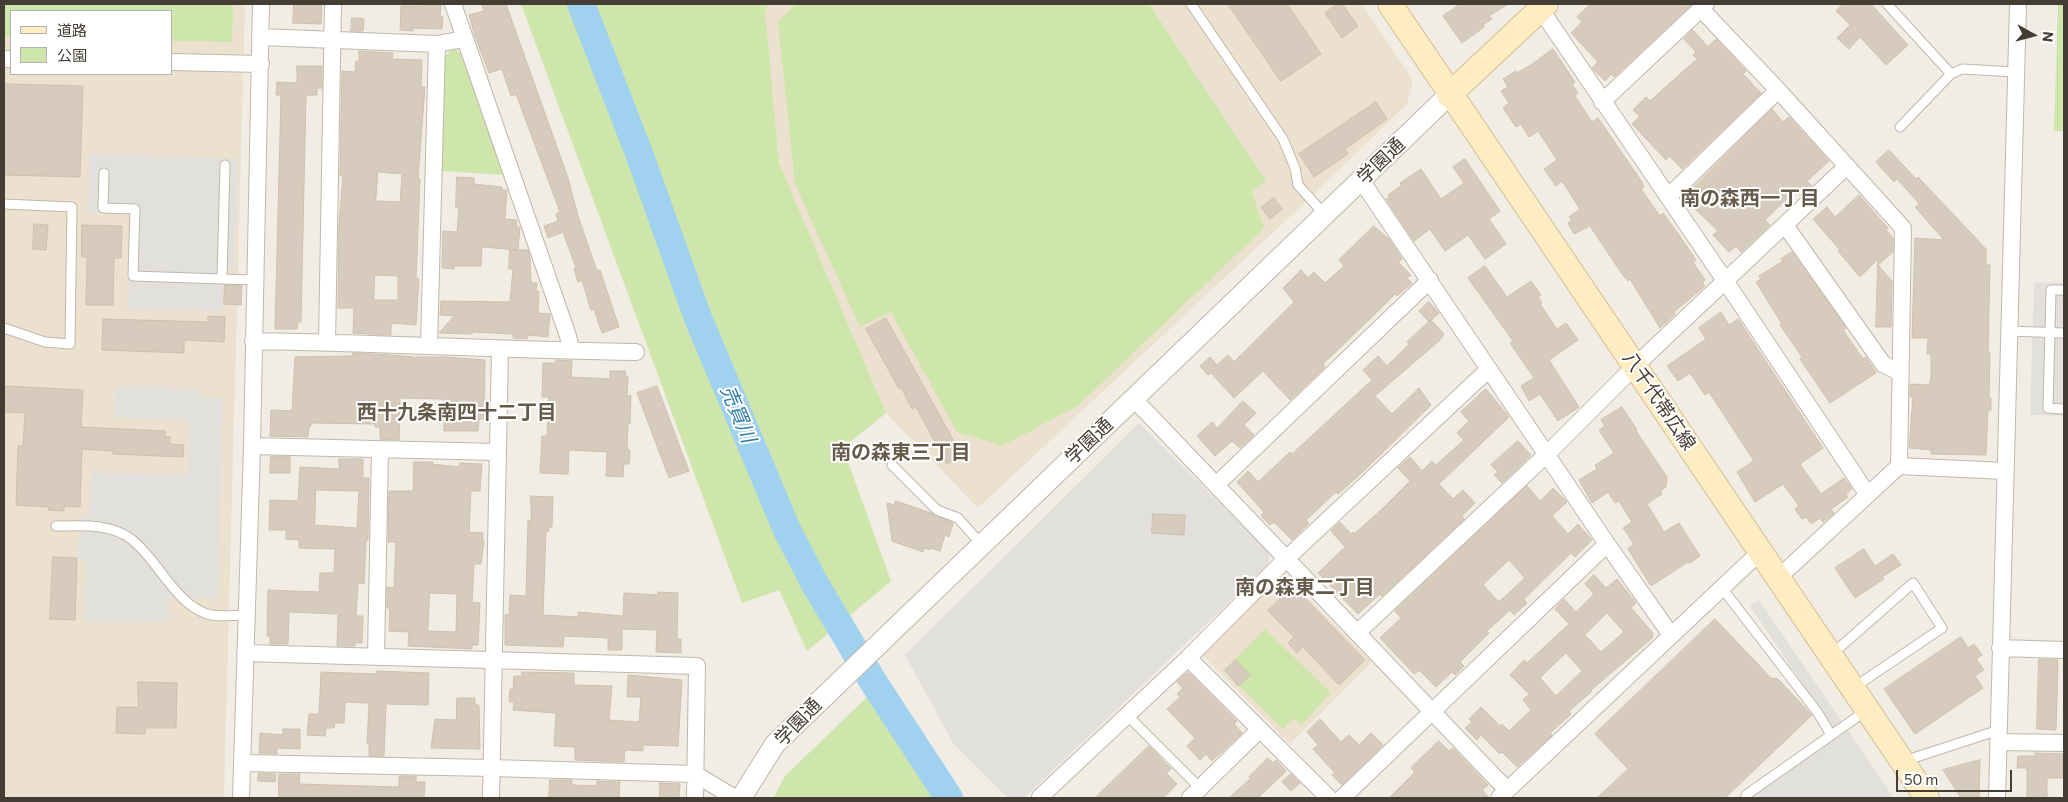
<!DOCTYPE html>
<meta charset="utf-8">
<style>
body{margin:0}
#map{position:relative;width:2068px;height:802px;overflow:hidden;background:#f2ede4;font-family:Commissioner,"Noto Sans JP",sans-serif}
canvas{display:block}
.frame{position:absolute;inset:0;border:5px solid #433d34;pointer-events:none}
.legend{position:absolute;left:10px;top:10px;width:162px;height:65px;box-sizing:border-box;background:#fff;border:1px solid #b4b1ae;margin:0;padding:6px 9px;list-style:none;font-size:15px;color:#433d34}
.legend li{display:flex;align-items:center;gap:10px;height:25px}
.legend b{width:25px;border:1px solid #b4b1ae}
.north{position:absolute;left:2008px;top:10px;width:50px;height:50px;-webkit-text-stroke:4px #fff;paint-order:stroke;rotate:97deg;font-size:14px;font-weight:700;line-height:20px;text-align:center;color:#433d34}
.north::after{content:'';display:block;margin:auto;width:18px;height:22px;background:#433d34;clip-path:polygon(50% 0,100% 100%,50% 72%,0 100%)}
.scale{position:absolute;left:1896px;top:770px;width:116px;height:22px;box-sizing:border-box;border:2px solid #433d34;border-top:0;padding-left:6px;font-size:15px;line-height:18px;white-space:nowrap;color:#433d34;-webkit-text-stroke:4px #fff;paint-order:stroke}
</style>
<div id="map">
<canvas width="2068" height="802"></canvas>
<div class="frame"></div>
<ul class="legend">
<li><b style="height:6px;background:#feedc2"></b>道路</li>
<li><b style="height:14px;background:#cee6ac"></b>公園</li>
</ul>
<div class="north">N</div>
<div class="scale">50 m</div>
</div>
<script>
const g = document.querySelector('canvas').getContext('2d');
g.lineJoin = 'round';
function fill(path, color) {
  g.fillStyle = color;
  g.fill(path, 'evenodd');
}
function trace(path, color, width, dash) {
  g.strokeStyle = color;
  g.lineWidth = width;
  g.lineCap = dash ? 'butt' : 'round';
  g.setLineDash(dash || []);
  g.stroke(path);
}
function drawText(font, color, halo, rows, align = 'center') {
  g.font = font + ' Commissioner,"Noto Sans JP",sans-serif';
  g.lineWidth = 4;
  g.setLineDash([]);
  g.textBaseline = 'middle';
  g.strokeStyle = halo;
  g.fillStyle = color;
  for (const [text, x, y, turn = 0] of rows) {
    g.save();
    g.translate(x, y);
    g.rotate((+turn || 0) * Math.PI / 180);
    g.textAlign = isNaN(turn) ? turn : align;
    if (halo) g.strokeText(text, 0, 0);
    g.fillText(text, 0, 0);
    g.restore();
  }
}
fill(new Path2D(`
 M4 4H245L224 798H4ZM11 11H171V74H11Z
 M771 4H1362L1413 80 1407 104 1310 198 978 508 886 413 779 163 765 8Z
 M1284 574 1372 662 1290 744 1202 655Z`), '#ebe1ce');
fill(new Path2D(`
 M4 4H233L232 42 171 41V11H11V36L4 35Z
 M521 4H771L765 8 779 163 886 413 843 448 891 581 807 651 779 590 742 603Z
 M796 4H1149L1266 181 1252 192 1264 228 1079 405 1002 446 957 432 891 312 860 327 795 184 778 22Z
 M2058 4H2064V131H2054Z
 M451 50H457L463 55 503 175 442 171 445 56Z
 M1265 629 1331 693 1301 725 1294 718 1283 729 1224 671Z
 M867 697 938 798H773L785 776Z`), '#cee6ac');
fill(new Path2D(`
 M90 154 238 159 234 267H224L222 311 128 308 131 214 88 212Z
 M2034 282 2064 283V416L2030 415Z
 M116 386 201 389V397L223 399 217 599 169 596 167 622 85 620 87 560 78 559 79 517H89L91 472 188 475 190 420 114 417Z
 M1139 423 1269 552V564L1024 798H1008L953 743 905 655Z
 M1759 600 1894 798H1738L1832 728 1750 606Z`), '#e2e0dc');
trace(new Path2D(`
 M581 4 640 156 698 318 787 530 815 584 874 683 949 798`), '#a0d2ef', 28);
const building = new Path2D(`
 M294 4H322L321 24 293 23Z
 M423 4H441L440 17H443L442 29 413 28V31L400 30 401 6H423Z
 M481 4H506L568 178 578 216 597 271 600 270 619 327 602 333 594 309 591 310 582 280 578 282 574 269 576 268 563 232 548 238 544 226 558 221 556 214 560 212 516 94 511 96 502 69 489 73 474 33 469 15 484 11Z
 M1228 4H1287L1321 54 1281 81Z
 M1338 4H1342L1358 26 1342 38 1325 13Z
 M1461 4H1508L1489 16 1492 19 1483 25 1484 27 1462 43 1443 16Z
 M1591 4H1692L1614 77 1611 74 1605 81 1592 68 1598 62 1571 33 1582 22 1577 17Z
 M1844 4H1871L1908 45 1886 65 1860 37 1849 49 1837 38 1850 25 1836 11Z
 M352 18 364 19 363 31H351Z
 M1693 30 1708 47 1716 39 1746 71 1743 74 1761 93 1682 169 1669 156 1666 160 1632 124 1640 116 1633 110 1646 97 1650 101 1697 59 1693 55 1696 52 1684 39Z
 M1553 49 1575 82 1572 84 1578 93 1575 96 1592 122 1598 118 1642 182 1644 187 1641 189 1660 216 1663 213 1679 235 1696 260 1693 262 1705 280 1702 283 1705 286 1674 312 1675 314 1660 328 1630 279 1628 281 1622 274 1590 226 1574 234 1568 223 1572 221 1569 217 1580 209 1562 181 1556 186 1544 169 1557 160 1538 131 1529 137 1521 124 1516 127 1503 108 1509 103 1501 91 1508 87 1503 79 1516 71 1517 73 1531 65Z
 M359 51 393 53 392 59 422 60 421 87H425L418 178 420 179 416 278 419 279 416 325 391 323V335L353 333 354 308H338L339 224 343 176H340L342 71 355 72 356 61H359ZM378 172 402 174 400 202 376 201ZM375 275 398 276V300H374Z
 M297 66H322V88H317V95H306L301 322H298L297 329H275L281 95H276L277 82 297 83Z
 M4 84 83 86 80 177 4 175Z
 M1376 102 1387 119 1345 149 1348 154 1314 177 1299 154Z
 M1772 109 1783 122 1789 117 1829 161 1807 181 1812 186 1801 196 1796 190 1765 220 1770 225 1741 252 1736 246 1729 252 1713 235 1718 231 1691 205 1692 204 1685 196Z
 M1889 150 1916 179 1918 177 1986 249V265H1990L1988 353H1990L1989 398H1991V410H1988L1986 455 1931 454V450L1909 448 1913 397H1910V384L1929 385 1931 378V354H1927L1928 338H1912L1915 238 1944 240 1915 207 1919 204 1917 201 1897 179 1894 182 1876 162Z
 M1465 159 1500 211 1489 219 1506 244 1485 259 1468 235 1445 251 1430 229 1414 241 1386 199 1390 197 1388 195 1402 185 1400 183 1421 169 1441 199 1464 183 1453 167Z
 M457 177 474 178V184L502 187V190H507L505 219 517 220 516 227H520L518 250 482 247 481 266H454V269L442 268 443 231 457 232 459 207H456Z
 M1859 195 1888 228 1886 230 1893 238V252L1878 265V259L1860 277 1838 251 1840 250 1813 219 1827 207 1835 217Z
 M1274 198 1282 209 1270 219 1261 208Z
 M34 224 48 225 46 250 33 249Z
 M82 225 122 226 121 258H114L113 305H86L87 257H82Z
 M1374 226 1389 239 1402 259 1398 262 1411 275 1407 278 1412 283 1397 296 1395 294 1376 313 1323 364 1325 367 1290 400 1263 371 1234 398 1211 373 1208 375 1200 366 1210 357 1217 365 1228 355 1234 362 1294 302 1283 288 1301 270 1308 278 1314 272 1325 283 1344 266 1339 260Z
 M510 250H528L530 258 531 283H537L536 292 539 291 538 313 550 314 548 337 528 335 527 339 513 338V334L473 332 472 334 439 333 454 316 440 315 441 301 510 302 513 269H509Z
 M1792 252 1846 328 1843 330 1863 359 1866 357 1876 373 1830 403 1800 359 1802 357 1780 325 1782 324 1756 282 1761 279 1759 276 1783 261 1781 259Z
 M1878 265 1892 281 1891 327H1876Z
 M1485 266 1507 297 1531 281 1541 295 1538 297 1542 303 1540 304 1557 329 1566 323 1578 340 1549 360 1579 407 1558 421 1540 394 1529 401 1521 386 1534 378 1510 343 1513 341 1468 278Z
 M225 285 242 286 241 305 224 304Z
 M1429 302 1439 313 1429 322 1419 311Z
 M1721 312 1729 325 1738 319 1823 448 1800 464 1821 494 1844 478 1852 489 1846 494 1848 497 1831 509 1834 513 1823 522 1820 518 1811 524 1806 517 1802 519 1795 509 1799 506 1783 484 1755 502 1737 472 1754 461 1709 392 1705 395 1690 373 1678 381 1667 366 1706 339 1699 328Z
 M208 316 225 317 224 342 184 340V353L102 350 103 319 208 322Z
 M886 318 962 456 947 464 916 407 912 409 901 387 899 389 866 329Z
 M1431 320 1444 334 1440 340 1375 396 1392 414 1419 388 1431 405 1367 468 1338 494 1336 492 1306 520 1309 523 1292 540 1274 522 1270 525 1261 516 1264 512 1237 482 1248 471 1258 482 1290 452 1292 454 1372 380 1363 370 1378 356 1387 366 1409 344 1407 342Z
 M353 353 390 355 414 357V358L416 357H445L485 360 484 419H479L478 431H444V399L400 398 399 440 380 439V427H375V424L311 423V426H309L308 437 270 436 271 410 292 411 295 357 352 356Z
 M556 360 572 361 571 377 610 379V371H626L625 377H628L627 397 631 395 630 424 628 423 627 449 630 450 629 464H624L623 477 606 476 607 452 569 450 568 474 540 473 542 436H547L549 397H542L543 363H556Z
 M4 386 83 390 81 427 165 431V437H170V444L184 445 183 457 113 454V451L82 449 80 507 64 506V511L48 510 49 507 16 505 18 446H23L25 413 4 412Z
 M657 386 689 471 669 478 637 393Z
 M1486 389 1509 417 1439 484 1453 499 1463 490 1475 503 1462 516 1464 519 1382 596 1380 594 1358 614 1318 573 1345 547 1331 531 1340 522 1351 534 1353 532 1354 534 1380 511 1410 481 1398 468 1410 457 1422 471 1432 461 1436 465 1464 440 1457 433 1469 421 1461 412Z
 M1243 401 1256 413 1244 425 1254 435 1240 448 1232 441 1215 456 1197 436 1212 422 1217 428Z
 M1622 407 1637 430 1636 431 1667 477 1666 487 1660 491 1662 494 1647 504 1664 532 1679 523 1700 556 1690 563 1688 562 1651 586 1628 549 1634 544 1623 528 1632 522 1619 501 1615 503 1608 492 1592 503 1579 480 1597 469 1595 465 1614 453 1599 430 1605 426 1601 420Z
 M1518 441 1531 455 1502 483 1494 475 1498 472 1491 465Z
 M271 456 290 457V473H270Z
 M339 459H363V478H369L368 540H366L364 584 358 583 356 616H363L362 643H355V646H337L338 614 289 612 288 644H270V636H267L268 590 319 592 320 573H334L335 549 299 548V540L286 539V530H269L270 500 298 501 300 467 339 469ZM316 490 359 491 357 528 315 525Z
 M414 462H433L432 464 459 467 460 463 482 464 480 491H471L469 532 483 533 482 540H484L481 564H474L472 602 480 603 478 645H472V649L408 646 409 632 389 631 390 608H387V587L394 588 396 542H388L389 491H413ZM430 593 457 594 456 632 428 631Z
 M1527 486 1540 501 1553 488 1567 502 1552 516 1568 534 1578 524 1592 540 1575 557 1571 553 1524 599 1527 603 1514 615 1510 610 1487 631 1489 633 1460 662 1464 666 1455 675 1452 672 1436 687 1419 670 1414 674 1380 638 1401 618 1395 611ZM1509 560 1525 578 1499 602 1483 585Z
 M531 496 553 497 552 527H549V531H546L543 615 578 617V612L623 616 624 593 658 595V592L678 593 677 639H681V653L656 652 657 630 622 629V650H608V638L564 636 563 647 505 645V615H509L510 595 526 596 528 520 531 521Z
 M896 501 931 513 953 523 949 537 945 535 940 551 931 548 930 550 924 548 923 552 892 541 887 503 894 505Z
 M1153 514 1185 515 1184 535 1152 533Z
 M1864 549 1875 566 1893 554 1901 565 1882 577 1884 579 1855 598 1835 568Z
 M53 557 77 558 75 620 50 619Z
 M1594 575 1606 588 1617 579 1636 603 1631 608 1653 633 1652 638 1591 690 1592 691 1569 711 1571 714 1550 733 1552 735 1517 767 1502 752 1500 754 1481 735 1477 740 1465 728 1472 722 1469 719 1481 707 1500 726 1502 724 1509 731 1531 710 1523 700 1529 694 1510 675 1524 660 1527 663 1569 624 1555 609 1564 599 1576 612 1594 594 1585 584ZM1607 613 1624 632 1601 652 1585 635ZM1566 653 1582 671 1556 696 1540 678Z
 M1293 586 1365 660 1339 685 1303 647 1297 653 1288 643 1294 637 1268 611Z
 M1715 619 1771 678 1778 679 1812 715 1725 798H1597L1628 769 1595 734Z
 M1961 637 1968 648 1974 644 1982 655 1976 659 1984 670 1975 676 1983 688 1915 734 1884 689Z
 M2039 659 2058 660 2056 730 2037 729Z
 M1236 660 1250 675 1238 686 1225 670Z
 M377 671 429 673 428 705 386 704 384 756H369V744H367L369 703 345 702 344 723H335L334 728H326L325 736 307 735 309 714H319L321 672 377 674Z
 M522 672 574 673V685L612 686 609 720 639 722 641 697H627L628 675 682 680 678 746 643 745V751L625 750 624 762 575 760V747L554 746 556 713 513 710 514 702H509L510 689H513L514 676H522Z
 M1187 673H1189L1237 721 1234 724 1242 733 1212 761 1206 754 1200 760 1187 746 1195 738 1167 709 1180 697 1177 694 1183 688 1177 682Z
 M138 682 177 683 176 728H145V734L116 733 117 707H138Z
 M457 698H475V705H479L480 749 431 748 435 719 456 720Z
 M1320 719 1341 742 1349 735 1359 745 1371 733 1383 745 1342 785 1332 775 1335 773 1313 749 1318 745 1307 732Z
 M283 729H300V749L277 748V754L259 753 260 733 283 735Z
 M1439 741 1449 751 1453 748 1488 785 1482 790 1489 798H1389L1415 772 1411 768Z
 M1149 746 1171 769 1166 773 1177 784 1163 798H1095Z
 M2035 753 2064 754V778H2047V798H2027V768H2017L2018 756H2035Z
 M1268 758 1273 763 1276 760 1286 771 1258 798H1229L1251 778 1249 777Z
 M1980 760 1979 798H1961L1943 770Z
 M259 773 276 774 275 782 258 781Z
 M279 774H300L299 784 399 787V776H416V782H425L424 798H279Z
 M1291 774 1300 783 1291 791 1282 782Z
 M550 780H572V785L597 786V781L620 782 619 798H549Z
 M660 783 680 784 679 798H660Z`);
fill(building, '#d6cbbc');
trace(building, '#cec0ad', 1);
const service = new Path2D(`
 M1191 4 1283 139 1295 168 1298 185 1325 215
 M1887 4 1951 74
 M1900 127 1951 74 1962 69 2016 72
 M225 165 222 279 255 280
 M104 173 103 208 135 209 133 276 222 279
 M4 204 72 207 70 344 45 342 4 328
 M2064 290H2051L2048 408 2064 409
 M2009 331 2064 333
 M892 465 937 510 958 518 981 544
 M56 526C80 526 111 523 131 539 158 559 176 607 211 615 222 617 235 615 246 615
 M1722 588 1818 713 1831 735
 M1831 655 1913 583 1942 628 1853 688
 M1127 715 1200 788
 M1904 761 1999 730
 M1746 798V795L1867 710`);
const minor = new Path2D(`
 M453 4 568 336 571 351
 M1537 4 1726 282 1868 495
 M1701 9 1778 90 1903 228 1899 466 1778 578
 M260 37 437 44 464 39
 M4 59H11
 M171 62 261 64
 M1602 102 1706 4
 M1361 180 1607 544 1671 635
 M1668 197 1778 90
 M1785 225 1883 364 1901 373
 M253 341C381 343 508 350 636 352
 M327 342 333 4
 M429 345 437 44
 M1133 398 1507 790
 M252 446 497 452
 M1899 466 2005 471
 M1216 485 1430 280
 M1357 633 1547 454 1636 365 1847 166
 M2000 648 2064 650
 M245 653 697 666 695 798
 M376 656 380 449
 M1188 658 1329 798
 M1998 742 2064 743
 M242 763 492 768 695 774 735 798
 M241 798 252 446 261 4
 M491 798 500 349
 M1042 798 1040 797 1188 658 1287 558 1489 369
 M1190 798 1260 729
 M1342 798 1607 544
 M1499 798 1761 551
 M1997 798 2018 4`);
const tertiary = new Path2D(`
 M741 798 775 744 1449 95`);
const secondary = new Path2D(`
 M1390 4 1927 798
 M1449 95 1546 4`);
trace(service, '#c0b7aa', 11);
trace(minor, '#c0b7aa', 18);
trace(tertiary, '#c0b7aa', 22);
trace(secondary, '#d2bf94', 26);
trace(service, '#fff', 9);
trace(minor, '#fff', 16);
trace(tertiary, '#fff', 20);
trace(secondary, '#feedc2', 24);
drawText('19px', '#433d34', '#fff', [
 ["学園通",1381,161,-44],
 ["八千代帯広線",1659,401,56],
 ["学園通",1089,441,-44],
 ["学園通",798,722,-46]
]);
drawText('bold 20px', '#665a4b', '#fff', [
 ["南の森西一丁目",1750,198],
 ["西十九条南四十二丁目",457,412],
 ["南の森東三丁目",901,452],
 ["南の森東二丁目",1305,587]
]);
drawText('italic 20px', '#2f7dad', '#fff', [
 ["売買川",738,414,67]
]);
</script>
